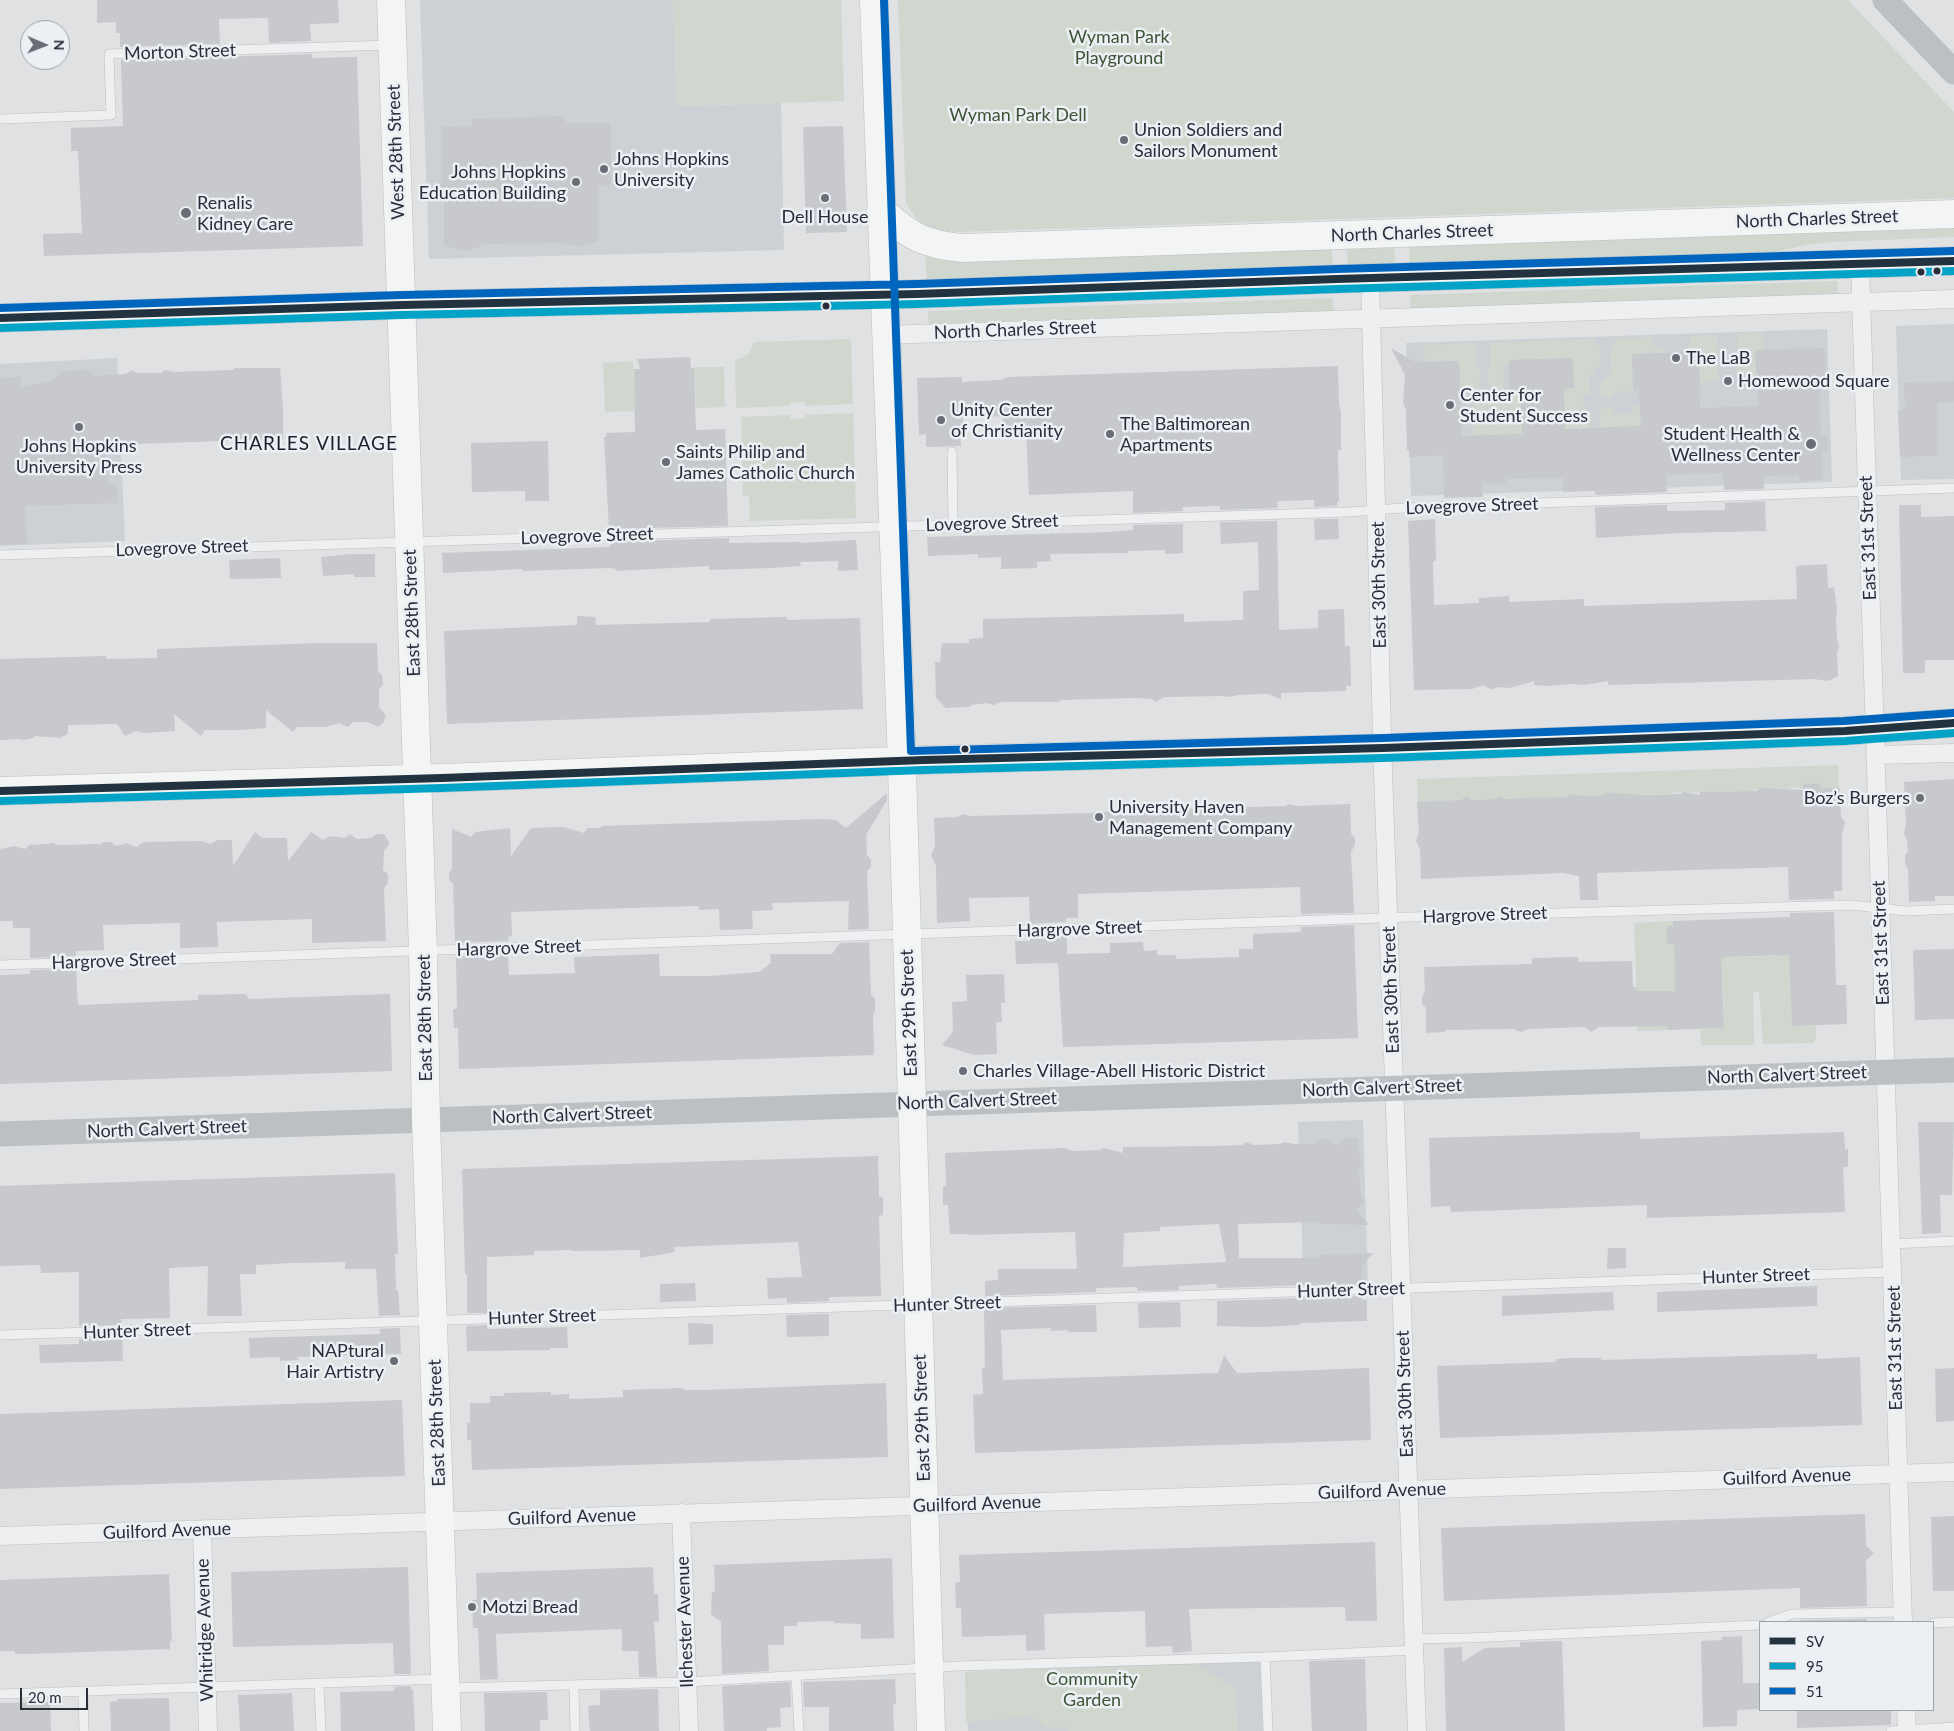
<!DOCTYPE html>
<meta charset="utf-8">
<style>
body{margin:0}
#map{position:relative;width:1954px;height:1731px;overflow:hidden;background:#dfe1e3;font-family:Lato,sans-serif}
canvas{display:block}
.legend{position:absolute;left:1759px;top:1621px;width:175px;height:90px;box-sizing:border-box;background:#eceff3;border:1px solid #9ea2a9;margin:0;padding:6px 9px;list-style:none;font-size:15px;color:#282f3b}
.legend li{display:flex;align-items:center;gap:10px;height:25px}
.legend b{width:25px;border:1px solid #9ea2a9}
.north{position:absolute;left:20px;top:20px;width:50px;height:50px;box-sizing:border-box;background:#eceff3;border:1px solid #9ea2a9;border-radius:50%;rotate:91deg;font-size:14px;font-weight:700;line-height:20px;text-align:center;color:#282f3b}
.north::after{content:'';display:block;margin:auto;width:18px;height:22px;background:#686d76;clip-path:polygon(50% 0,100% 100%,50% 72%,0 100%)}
.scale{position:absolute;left:20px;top:1688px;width:68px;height:22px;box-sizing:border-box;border:2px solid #282f3b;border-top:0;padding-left:6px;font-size:15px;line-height:18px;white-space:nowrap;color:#282f3b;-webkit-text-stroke:4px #eceff3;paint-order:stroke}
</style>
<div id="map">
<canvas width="1954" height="1731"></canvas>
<ul class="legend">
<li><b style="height:6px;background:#22323f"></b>SV</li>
<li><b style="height:6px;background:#02a3c7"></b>95</li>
<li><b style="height:6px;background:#0065bd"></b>51</li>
</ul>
<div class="north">N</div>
<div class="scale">20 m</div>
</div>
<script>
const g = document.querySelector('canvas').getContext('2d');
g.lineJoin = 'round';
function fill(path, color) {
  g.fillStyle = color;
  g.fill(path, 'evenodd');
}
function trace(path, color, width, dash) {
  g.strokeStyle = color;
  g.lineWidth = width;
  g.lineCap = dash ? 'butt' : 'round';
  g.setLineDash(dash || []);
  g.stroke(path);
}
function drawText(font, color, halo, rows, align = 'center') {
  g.font = font + ' Lato,sans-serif';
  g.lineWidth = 5;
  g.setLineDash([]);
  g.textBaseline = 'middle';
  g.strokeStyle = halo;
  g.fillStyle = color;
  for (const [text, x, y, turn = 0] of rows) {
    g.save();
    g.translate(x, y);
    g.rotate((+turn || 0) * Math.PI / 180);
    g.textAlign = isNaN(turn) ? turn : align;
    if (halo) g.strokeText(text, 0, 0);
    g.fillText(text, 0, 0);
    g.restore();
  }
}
fill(new Path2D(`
 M420 0H673L677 106 781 103 784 250 429 259Z
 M1954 324V479L1901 480 1896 326Z
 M1827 329 1832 482 1411 496 1406 343Z
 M117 358 125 541 0 546V364Z
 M1363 1120 1368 1289 1304 1291 1298 1122Z
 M1261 1662 1263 1731H968L965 1672 1118 1665Z`), '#cdd1d6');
fill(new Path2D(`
 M673 0H841L844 101 677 106Z
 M898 0H1848L1954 112V198L957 232C929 228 921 229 906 203Z
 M1954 228V237L1832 242 1807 245 1766 254 1410 268 1409 245Z
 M1394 245 1395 267 1348 268 1347 247Z
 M1332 247 1333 269 927 283 925 254 936 259 950 260Z
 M1836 281 1838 283V296L1411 312 1410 295Z
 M1333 298 1334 314 929 327 928 311Z
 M1763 333 1764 350 1755 351 1756 380H1738L1737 334Z
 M1717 335 1719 381 1700 382 1699 352H1690V336Z
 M1653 337 1654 348 1661 347V350H1666V353L1632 354 1633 391 1615 392V395H1612V398H1602V395H1599V383L1602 382V379L1608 376 1607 373H1611L1610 348H1613V344H1616V338Z
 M851 339 853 404 805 406V402L789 403V406L736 408 735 359C746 358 751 353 754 342Z
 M1594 339V345H1598V349L1601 348V365H1598V367L1595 368V371L1589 374 1590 395 1583 396V408H1587V411H1591V428L1565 435 1564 389 1574 388 1573 358 1509 360V364H1503L1504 390 1496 389 1487 384V369L1490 365 1489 343Z
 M1476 343 1477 365 1480 369C1480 387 1480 393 1461 394L1459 361 1430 362 1425 359 1424 345Z
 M633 361 635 411 605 412 603 363Z
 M724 367 725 407 696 408 694 367Z
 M1485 389 1496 394H1521L1522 436 1474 435 1473 400 1480 396Z
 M1633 406H1640L1641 426 1600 428V411H1603V408H1612L1616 414H1631V410H1633Z
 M853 413 856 518 750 521 749 496H743L741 417 789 415 790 419 805 418V415Z
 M1838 765 1839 788H1821L1820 783 1805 784H1803L1802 789 1796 787C1782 792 1767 786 1754 791L1685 793 1676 792 1667 794 1614 795 1605 793 1599 796 1576 797 1570 795 1565 797 1505 799 1500 797 1495 799 1418 802 1417 779Z
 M1673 921V926L1666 927 1667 944H1674L1675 991H1667L1668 1030 1638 1031 1634 923Z
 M1710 936 1736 957 1774 956 1789 939 1792 1026 1816 1025V1038L1814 1043 1763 1044 1759 992H1753L1754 1045H1701L1700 1029 1724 1028 1723 988Z
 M1197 1664 1236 1689 1238 1731H1068L1067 1727 1045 1728 1034 1717 966 1722 965 1672Z`), '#d0d7cf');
fill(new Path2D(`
 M97 0H338L339 23 310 24 311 41 269 43 268 18 219 19 220 44 120 47V33H116V22L97 23Z
 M312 54V58L357 57 363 246 44 256 43 234 82 233 78 151H71V128L123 126 121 60Z
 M565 116 566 123H611V185L599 186V241L582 247 563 243 486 244 467 251 456 249 444 245V202H441V127L472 126V119Z
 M843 126 847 232 806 233 803 127Z
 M1391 348 1415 362 1459 361 1462 436 1522 434 1520 391H1509V360L1573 358 1574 388 1564 389 1565 429 1641 426 1639 389H1633L1632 354 1699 352 1700 408 1758 406 1755 350 1825 348 1826 383H1819L1821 435H1828L1827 452H1822L1823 480 1799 481V475L1764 476V489L1724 490 1723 473 1667 475V492L1595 495V491L1563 492V478L1506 479V483L1482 484 1483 497 1444 498 1443 455 1409 457V450H1407L1406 410 1403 403 1405 375Z
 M690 357 691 368H694L696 430 725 429 728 526 609 529 604 437H606V433L635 432 634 369H640L637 359Z
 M1338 366 1339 404 1341 414V450H1338L1339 502H1337V506L1314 507V500L1278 501 1277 508 1220 510V506L1183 507V511L1133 513V491L1029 495 1026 428 1003 429V416L963 418 964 433H960L961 446 926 447V434L919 435 917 378 962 377V382L1000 380 1008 377Z
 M235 368H280L283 408V439L106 445 107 484H117L118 503 25 506 27 544 0 545V378L21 377V387L51 381 62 371 92 370 93 376 126 374 131 370 137 373H161L165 370 173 372 233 370Z
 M1954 381V402L1937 403 1938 456 1900 457 1898 411 1905 410 1904 383Z
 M548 441 549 501H525V491L472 492 471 443Z
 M1765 501 1766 531 1680 533 1596 538 1595 507 1667 505V511L1725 510V503Z
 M1899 505H1921V517L1954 516V660H1925V673H1903Z
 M1314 519H1338L1339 539 1315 540Z
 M1435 519 1436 561H1433L1434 605 1479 603V598L1509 596V602L1584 599V606L1797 599 1796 566 1827 564 1828 588 1834 587 1837 610 1836 620 1837 638 1839 647 1837 654 1838 676 1828 681 1814 679 1608 685V681L1584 685 1571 684 1547 686 1534 685V681L1510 688 1496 687 1492 690 1483 685 1472 689 1414 690 1408 521Z
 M1277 521 1279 630 1318 628V610L1344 609 1345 646H1350L1351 686H1346V691L1281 693V699L1268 694H1262L1237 695 1231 697 1221 696 1170 697H1164L1156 702 1152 699 1133 698 1060 700V702H1002L993 705 987 703 972 705 969 707 946 708 936 698 935 662H940L942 643H969V639L983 638V619L1184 614V622L1243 620V591L1259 590 1258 542 1221 544 1220 522Z
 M1183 524V553L1165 554V550L1128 551V553L1050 554 1051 561 1037 562V568L1001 569V557L978 558V554L928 556 927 537 1111 532 1133 530V525Z
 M729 538V543L800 542V543L856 540 858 570 838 571V561L800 562 801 566 771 568 709 570V566L616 571V569L610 568 523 571 522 569 443 573 442 553 610 547V542Z
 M352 554H375V577H354V574L323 576 321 557Z
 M280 558 281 578 230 579 229 560Z
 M577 616 595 617 596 625 710 622V619L787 617V620L860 618 863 709 447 724 444 631 577 625Z
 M319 643H377L378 671 382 675 383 685 379 689V707L386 716 383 723 378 727 367 722H353L348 727 339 723 325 727H297L293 732 266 710V728L240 730H205L201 736 174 714 175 731 145 733 136 731 125 736 117 724 68 725V734L60 738 34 736V738L23 740 17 739 0 740V659L106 656V659L157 658V649Z
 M1954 779V896H1935V901L1909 902 1908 869 1905 863V856L1908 851 1907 840 1904 833 1906 823 1904 782Z
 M1820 783 1821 788H1840L1841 817 1845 822 1842 834V891H1834V899L1789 900 1788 867 1597 873 1598 900H1580L1579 876 1563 873 1421 879 1420 849 1416 841 1419 832 1417 802 1461 800 1467 796 1472 800 1495 799 1499 796 1505 799 1524 798 1565 797 1570 795 1599 796 1605 793 1646 795 1682 794V792L1700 795V792L1757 791 1760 788 1803 790V784Z
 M887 793V800L866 835 867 855 871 860V867L867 871 869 929 848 930 849 901 772 903 773 910 752 911 753 929 720 930 719 909 699 910V906L661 907 511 912 512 936 508 937V941L455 943 453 884 449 880V873L452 869V829L471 837 475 832 510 828 511 856 531 828 563 827 584 833 587 828H601V826L822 819 836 820 846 828Z
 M1160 803V810L1199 808 1206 803 1212 808 1286 806 1288 804 1298 806 1350 804 1351 833 1355 838V845L1351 852 1354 913 1301 914 1300 887 1078 894V918H1066V922L1030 924 1029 897 969 898 970 921 937 923 936 866 931 855 935 846 934 818 957 817 963 814 971 816 1090 813 1130 810 1138 808 1147 811Z
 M255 832 262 838H287L288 861 311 832 323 840 330 836 345 838 350 834 357 839 371 838 377 834H384L389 842 388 846 384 851 383 870 388 874V883L384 888 386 941 312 943V919L217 922 218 947 180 948V923L103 925 104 950 76 951V956L30 958V928H13V921H0V849L14 846 25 849 29 845 54 843 56 845 102 844 103 842H111L116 846 127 843 136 847 144 842 202 841 210 844 218 840H232L233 866Z
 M1834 912 1836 985H1846L1847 1024 1792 1026 1789 955 1721 957 1724 1028 1668 1030V1026L1599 1027 1591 1032 1585 1027 1528 1029 1520 1032 1514 1029 1445 1030V1032L1426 1033V1008L1422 1004V997L1425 992 1424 967 1532 964V958L1578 957V962L1632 961 1633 987H1636L1637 991H1675L1674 944H1667L1666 926H1673V921L1790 917V913Z
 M1354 925 1358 1038 1063 1047 1058 963 1016 964 1015 941H1030V936L1067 935V954L1110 953V943L1143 942 1144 951 1157 950V955H1176V959L1239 957V949H1253V934L1301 932V927Z
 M869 942 871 994 875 999V1011L873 1015 874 1055 459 1069 458 1028H454L453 1009H457L456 956 508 954 509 975 575 973 574 957 659 954 660 976H709L759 972 771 963 770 954H832L840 943Z
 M1954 949V1019L1915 1020 1913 950Z
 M76 969 78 1005 198 1000V995L246 994 249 999 390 994 392 1071 0 1084V975L30 974V970Z
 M1004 974 1005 1003H1001L1002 1022H996L997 1054 974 1055 942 1045 953 1032 952 1002 967 1001 966 975Z
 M1918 1122H1954L1952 1195H1940L1941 1233 1922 1234Z
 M1640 1132V1139L1844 1132 1845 1149H1848V1167H1843L1845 1212 1647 1218V1205L1451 1212 1450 1206 1431 1207 1429 1138Z
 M1346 1138H1358L1359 1156 1361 1158V1166L1359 1169 1360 1193 1362 1196 1363 1203 1356 1210 1369 1225 1318 1224V1222L1238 1224 1239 1258H1319V1255L1373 1253 1362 1266V1283L1217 1288 1216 1284 1179 1286V1290L1138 1291 1137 1287 1096 1288V1292L985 1296V1281L998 1280V1269H1075L1077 1268 1075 1232 969 1235V1234H950L948 1205H943V1186H946L945 1153 1066 1148 1072 1151 1100 1150 1104 1148 1123 1153V1147L1217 1146 1242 1145 1246 1142 1254 1145 1279 1144 1285 1142 1294 1144H1315L1320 1139H1328L1338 1146ZM1219 1224 1226 1262 1123 1267 1124 1233 1160 1231V1227Z
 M878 1156 879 1197H883V1215L879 1216 881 1296 829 1297V1301L787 1303V1298L768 1299 767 1278 802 1277 798 1242 674 1247 675 1252 640 1258V1250L572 1251V1250L534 1251V1255L487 1257V1313H467V1274H465L462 1169Z
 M395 1173 398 1254H395L396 1290H398L400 1315 379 1316 376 1269H345V1262L289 1263 256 1265V1274H240L242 1316H207L208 1266 169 1268 170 1318 121 1319 122 1325 79 1326V1272L41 1273 40 1265 0 1266V1186Z
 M1608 1248H1626V1268L1607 1269Z
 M695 1283 696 1301 660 1302V1284Z
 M1817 1286V1306L1657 1312V1292Z
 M1613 1292 1614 1310 1502 1316V1296Z
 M1362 1296V1300H1367V1321L1301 1323 1300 1325 1260 1327 1217 1326V1301Z
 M1180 1302 1181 1327 1139 1328 1138 1303Z
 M1096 1305 1097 1332H1068V1330L1051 1331V1328L1001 1330 1003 1380 1218 1373 1224 1355 1237 1373 1369 1368 1371 1440 975 1453 973 1395 983 1394 982 1368 985 1367 984 1308Z
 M829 1314V1336L787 1337 786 1315Z
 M688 1323 713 1324V1344L689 1345Z
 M487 1325V1329L567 1327 568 1348H550V1350L467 1351 466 1326Z
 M400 1328 401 1354 298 1357V1360L280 1361V1357L250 1358 249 1338 380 1334V1329Z
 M122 1337 123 1361 40 1363 39 1345 79 1344V1339Z
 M1817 1354V1359L1860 1357 1862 1425 1440 1438 1437 1366 1556 1362V1359L1570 1358H1601V1360Z
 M1954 1368V1421L1936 1422 1935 1369Z
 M886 1383 888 1457 472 1470 471 1440H467V1423H470V1403H490V1396H504V1393L551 1392V1395L569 1394V1399L603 1398 623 1397V1390L683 1388 684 1390H703Z
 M402 1400 405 1476 0 1489V1414Z
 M1865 1514 1866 1546 1874 1553 1866 1561 1867 1606 1800 1608V1588L1444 1601 1441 1528Z
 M1954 1516V1591H1933L1931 1517Z
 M1375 1542 1377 1621H1346L1345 1607 1189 1609 1192 1651 1173 1653 1172 1646 1146 1647 1145 1611 1044 1614 1045 1650 1026 1651V1635L962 1637 961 1608H956L955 1583 960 1582 959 1555Z
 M892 1558 894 1638 861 1639V1624L834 1623V1621L797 1622V1626H784V1645H768L769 1671 722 1674 721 1622 711 1614 712 1592H715L714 1565Z
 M408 1567 411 1674H394L393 1643 233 1647 231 1572Z
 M653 1567 654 1594H658L659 1622 654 1621 657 1677H639L638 1651H622V1629L496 1634 498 1679 480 1680 478 1628H473L472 1600H477L476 1573Z
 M169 1574 172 1641H170V1649L28 1654H15V1651H0V1580Z
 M1867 1619V1622H1801V1620Z
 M1742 1636 1743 1683H1760V1709L1737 1710V1726L1703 1727 1701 1641 1722 1640V1637Z
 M1562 1641 1565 1731H1446L1444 1648 1462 1647V1662L1485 1648 1520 1647V1642Z
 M1365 1659 1367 1731H1312L1309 1661Z
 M895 1679 896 1704H893L894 1731H829V1707H804L803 1682Z
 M790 1682 791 1707 780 1708 781 1727 767 1728V1731H724L722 1686Z
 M411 1686V1690H413L415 1731H341L340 1692 394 1691V1687Z
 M658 1689 659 1731H590L588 1706 600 1705V1690Z
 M547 1692 548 1720H540V1731H485L484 1693Z
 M292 1693 294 1731H240L238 1695Z
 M169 1698 170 1731H111L110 1702 117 1701V1699Z
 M50 1702 51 1731H0V1703Z
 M1797 1710H1891V1725L1797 1728Z`), '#c7c9cc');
const lane = new Path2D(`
 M0 119 111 115 109 54 389 45
 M952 452 953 524
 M0 555 1349 512 1403 508 1954 488
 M0 965 1410 917 1851 905 1906 911 1954 909
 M1892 1244 1954 1241
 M0 1335 1893 1272
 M1769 1622 1792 1614 1903 1612
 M1933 1623 1954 1622
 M1414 1639 1467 1638 1760 1625
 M1265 1657 1268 1731
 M796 1676 799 1731
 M319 1683 321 1731
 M574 1685 575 1731
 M448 1688 687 1682 958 1666 1265 1657 1415 1650
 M83 1692 84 1731
 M0 1694 442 1679
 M1891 1731 1954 1727`);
const street = new Path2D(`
 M1860 264 1903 1622
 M1370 278 1383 772 1417 1731
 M885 335 1954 299
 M1875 755 1954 753
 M681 1513 689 1731
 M202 1530 208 1731
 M0 1536 1954 1472
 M1906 1710 1907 1731`);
const primary = new Path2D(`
 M391 0 423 951 426 1121 447 1731
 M874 0 901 735 931 1731
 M881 210C909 236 925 245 963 248L1954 214
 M0 318 402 305 917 294 1337 279 1954 261
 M0 791 442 778 924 760 1383 748 1845 731 1954 723`);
trace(lane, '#bdbfc1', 10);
trace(street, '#bdbfc1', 19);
trace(primary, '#bcbec1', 29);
trace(lane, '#eeeff0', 9);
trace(street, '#eeeff0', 18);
trace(new Path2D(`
 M1885 0 1954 72
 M0 1134 1954 1070`), '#bdc0c3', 25);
trace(primary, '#f3f4f4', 28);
trace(new Path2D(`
 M0 318 402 305 917 294 1337 279 1954 261
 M0 791 442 778 924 760 1383 748 1845 731 1954 723`), '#22323f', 8);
trace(new Path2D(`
 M0 328 402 315 917 304 1337 289 1954 271
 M0 801 442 788 924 770 1383 758 1845 741 1954 733`), '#02a3c7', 8);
trace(new Path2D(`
 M884 0 911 751 1383 738 1844 721 1953 713
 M0 308 402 295 917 284 1337 269 1954 251`), '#0065bd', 8);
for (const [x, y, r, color] of [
 [1124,140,5,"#686d76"],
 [604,169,5,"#686d76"],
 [576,182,5,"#686d76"],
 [825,198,5,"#686d76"],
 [186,213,6,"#686d76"],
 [1937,271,4.5,"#282f3b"],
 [1921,272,4.5,"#282f3b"],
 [826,306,4.5,"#282f3b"],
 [1676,358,5,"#686d76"],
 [1728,381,5,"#686d76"],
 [1450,405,5,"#686d76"],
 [941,420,5,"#686d76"],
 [79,427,5,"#686d76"],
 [1110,434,5,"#686d76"],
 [1811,444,6,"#686d76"],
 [666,462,5,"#686d76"],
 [965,749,4.5,"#282f3b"],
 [1920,798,5,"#686d76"],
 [1099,817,5,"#686d76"],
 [963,1071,5,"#686d76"],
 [394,1361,5,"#686d76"],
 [472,1607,5,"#686d76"]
]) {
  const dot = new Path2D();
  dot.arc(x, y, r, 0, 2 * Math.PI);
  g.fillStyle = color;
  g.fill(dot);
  trace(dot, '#eceff3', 2);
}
drawText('18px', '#3c5537', '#eceff3', [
 ["Wyman Park",1119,37],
 ["Playground",1119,58],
 ["Wyman Park Dell",1018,115],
 ["Community",1092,1679],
 ["Garden",1092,1700]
]);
drawText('18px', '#282f3b', '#eceff3', [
 ["Morton Street",180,52,-2],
 ["West 28th Street",396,152,-92],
 ["North Charles Street",1817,219,-2],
 ["North Charles Street",1412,233,-2],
 ["North Charles Street",1015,330,-2],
 ["Lovegrove Street",1472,506,-2],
 ["Lovegrove Street",992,523,-2],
 ["Lovegrove Street",587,536,-2],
 ["East 31st Street",1868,538,-92],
 ["Lovegrove Street",182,548,-2],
 ["East 30th Street",1379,585,-91],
 ["East 28th Street",412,613,-92],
 ["Hargrove Street",1485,915,-2],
 ["Hargrove Street",1080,929,-2],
 ["East 31st Street",1881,943,-92],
 ["Hargrove Street",519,948,-2],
 ["Hargrove Street",114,961,-2],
 ["East 30th Street",1391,990,-92],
 ["East 29th Street",909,1013,-92],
 ["East 28th Street",425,1018,-91],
 ["North Calvert Street",1787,1075,-2],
 ["North Calvert Street",1382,1088,-2],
 ["North Calvert Street",977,1101,-2],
 ["North Calvert Street",572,1115,-2],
 ["North Calvert Street",167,1129,-2],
 ["Hunter Street",1756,1276,-2],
 ["Hunter Street",1351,1290,-2],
 ["Hunter Street",947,1304,-2],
 ["Hunter Street",542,1317,-2],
 ["Hunter Street",137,1331,-2],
 ["East 31st Street",1895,1348,-91],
 ["East 30th Street",1405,1394,-92],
 ["East 29th Street",922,1418,-92],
 ["East 28th Street",437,1423,-92],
 ["Guilford Avenue",1787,1477,-2],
 ["Guilford Avenue",1382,1491,-2],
 ["Guilford Avenue",977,1504,-2],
 ["Guilford Avenue",572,1517,-2],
 ["Guilford Avenue",167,1531,-2],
 ["Ilchester Avenue",685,1622,-92],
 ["Whitridge Avenue",205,1630,-92]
]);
drawText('18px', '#282f3b', '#eceff3', [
 ["Union Soldiers and",1134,130],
 ["Sailors Monument",1134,151],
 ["Johns Hopkins",614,159],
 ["University",614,180],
 ["Johns Hopkins",566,172,"right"],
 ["Education Building",566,193,"right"],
 ["Renalis",197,203],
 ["Kidney Care",197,224],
 ["Dell House",825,217,"center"],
 ["The LaB",1686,358],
 ["Homewood Square",1738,381],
 ["Center for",1460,395],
 ["Student Success",1460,416],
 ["Unity Center",951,410],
 ["of Christianity",951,431],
 ["The Baltimorean",1120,424],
 ["Apartments",1120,445],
 ["Student Health &",1800,434,"right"],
 ["Wellness Center",1800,455,"right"],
 ["Johns Hopkins",79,446,"center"],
 ["University Press",79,467,"center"],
 ["Saints Philip and",676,452],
 ["James Catholic Church",676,473],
 ["Boz’s Burgers",1910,798,"right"],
 ["University Haven",1109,807],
 ["Management Company",1109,828],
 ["Charles Village-Abell Historic District",973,1071],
 ["NAPtural",384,1351,"right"],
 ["Hair Artistry",384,1372,"right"],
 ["Motzi Bread",482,1607]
], 'left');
g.letterSpacing = '1px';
drawText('19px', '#1a202b', '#eceff3', [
 ["CHARLES VILLAGE",309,444]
]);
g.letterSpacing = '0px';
</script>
